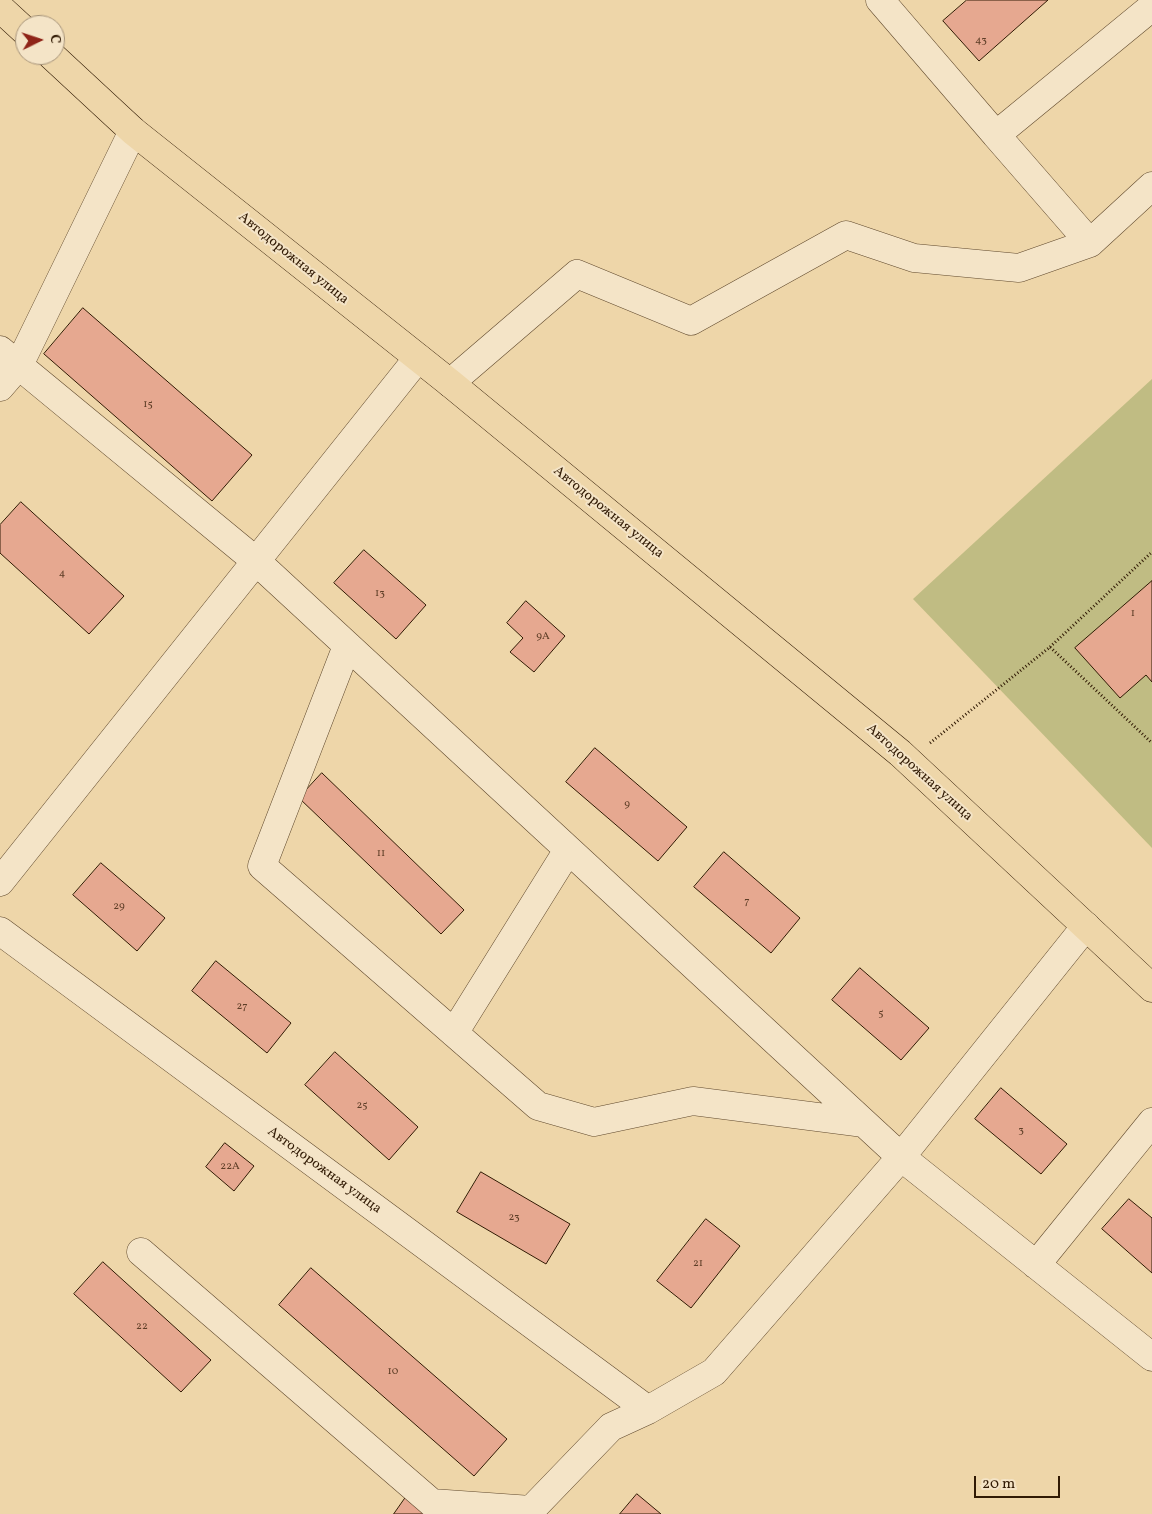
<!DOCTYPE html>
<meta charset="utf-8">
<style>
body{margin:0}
#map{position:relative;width:1152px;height:1514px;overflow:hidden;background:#eed6a9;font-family:Vollkorn,serif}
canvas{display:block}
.north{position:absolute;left:15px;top:15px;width:50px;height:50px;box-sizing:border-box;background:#f4e4c7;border:1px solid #a69379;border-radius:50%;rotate:86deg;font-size:14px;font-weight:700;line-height:20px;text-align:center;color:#311a04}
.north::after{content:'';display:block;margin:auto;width:18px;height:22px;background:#8f2418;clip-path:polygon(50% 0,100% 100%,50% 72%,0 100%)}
.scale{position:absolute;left:974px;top:1476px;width:86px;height:22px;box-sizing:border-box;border:2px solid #311a04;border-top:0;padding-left:6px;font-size:15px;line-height:18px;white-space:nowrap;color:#311a04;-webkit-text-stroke:4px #f4e4c7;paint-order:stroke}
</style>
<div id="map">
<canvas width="1152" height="1514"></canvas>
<div class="north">С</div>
<div class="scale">20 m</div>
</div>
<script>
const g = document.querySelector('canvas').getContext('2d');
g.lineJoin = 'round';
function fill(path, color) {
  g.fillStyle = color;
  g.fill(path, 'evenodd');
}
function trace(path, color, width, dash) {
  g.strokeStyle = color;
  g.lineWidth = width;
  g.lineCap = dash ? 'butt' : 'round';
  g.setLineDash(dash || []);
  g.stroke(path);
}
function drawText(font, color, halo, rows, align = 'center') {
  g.font = font + ' Vollkorn,serif';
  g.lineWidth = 4;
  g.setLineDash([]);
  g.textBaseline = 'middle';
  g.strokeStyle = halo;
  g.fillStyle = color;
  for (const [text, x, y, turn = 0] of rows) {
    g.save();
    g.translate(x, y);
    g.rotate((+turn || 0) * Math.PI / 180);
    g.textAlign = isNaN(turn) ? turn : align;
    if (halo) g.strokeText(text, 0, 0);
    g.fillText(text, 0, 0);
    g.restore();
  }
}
fill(new Path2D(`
 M1152 379V848L913 599Z`), '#c0bc83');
const building = new Path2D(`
 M967 0H1048L979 61 943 21Z
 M83 308 252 455 212 501 44 354Z
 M21 502 124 596 89 634 0 553V525Z
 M364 550 426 605 396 639 334 583Z
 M1152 581V682L1146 675 1120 698 1075 648Z
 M526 601 565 636 534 672 510 652 523 638 507 623Z
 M595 748 687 827 658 861 566 782Z
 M322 773 464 910 441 934 299 798Z
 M724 852 800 918 771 953 694 887Z
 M101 863 165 918 137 951 73 895Z
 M216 961 291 1023 267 1053 192 991Z
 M860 968 929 1028 901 1060 832 1000Z
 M335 1052 418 1127 389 1160 305 1085Z
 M1001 1088 1067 1144 1041 1174 975 1119Z
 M225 1143 254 1166 234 1191 206 1167Z
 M481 1172 570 1224 546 1264 457 1212Z
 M1129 1199 1152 1218V1273L1102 1229Z
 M706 1219 740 1246 691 1308 657 1281Z
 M103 1262 211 1360 181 1392 74 1294Z
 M311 1268 507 1439 474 1476 279 1305Z
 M637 1494 661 1514H620Z
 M406 1497 429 1514H394Z`);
fill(building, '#e6a890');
trace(building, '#311a04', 1);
const minor = new Path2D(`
 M880 0 996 135 1152 7
 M996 135 1090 243 1152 186
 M0 350 256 561 901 1157 1152 1357
 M450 383 577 274 691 321 846 235 914 258 1019 268 1090 243
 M0 387 19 365 133 131
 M347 646 262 866 538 1106 594 1122 693 1101 864 1123
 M0 882 418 358
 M0 931 648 1410
 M454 1033 568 850
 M141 1252 432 1503 531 1510
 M1036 1265 1152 1122
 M530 1514 531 1510 611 1427 648 1410 714 1372 901 1157 1086 926`);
const major = new Path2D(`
 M0 8 25 31
 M51 55 133 131 450 383 900 753 1152 988`);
trace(minor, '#60492d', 29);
trace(major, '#311a04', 29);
trace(new Path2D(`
 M1050 647 1152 552
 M930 743 1050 647 1152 743`), '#311a04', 3, [1, 2.5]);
trace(minor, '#f4e4c7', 28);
trace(major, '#eed6a9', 28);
drawText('11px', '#5e3e27', null, [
 ["43",981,41],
 ["15",148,405],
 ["4",62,574],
 ["13",380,594],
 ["1",1133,614],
 ["9А",543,637],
 ["9",627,805],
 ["11",381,854],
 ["7",747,902],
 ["29",119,907],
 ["27",242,1007],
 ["5",881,1014],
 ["25",362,1106],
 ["3",1021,1131],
 ["22А",230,1167],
 ["23",514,1218],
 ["21",698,1264],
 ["22",142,1327],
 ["10",393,1372]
]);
drawText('14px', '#311a04', '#f4e4c7', [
 ["Автодорожная улица",293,259,39],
 ["Автодорожная улица",608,513,39],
 ["Автодорожная улица",919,773,42],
 ["Автодорожная улица",324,1171,36]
]);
</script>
